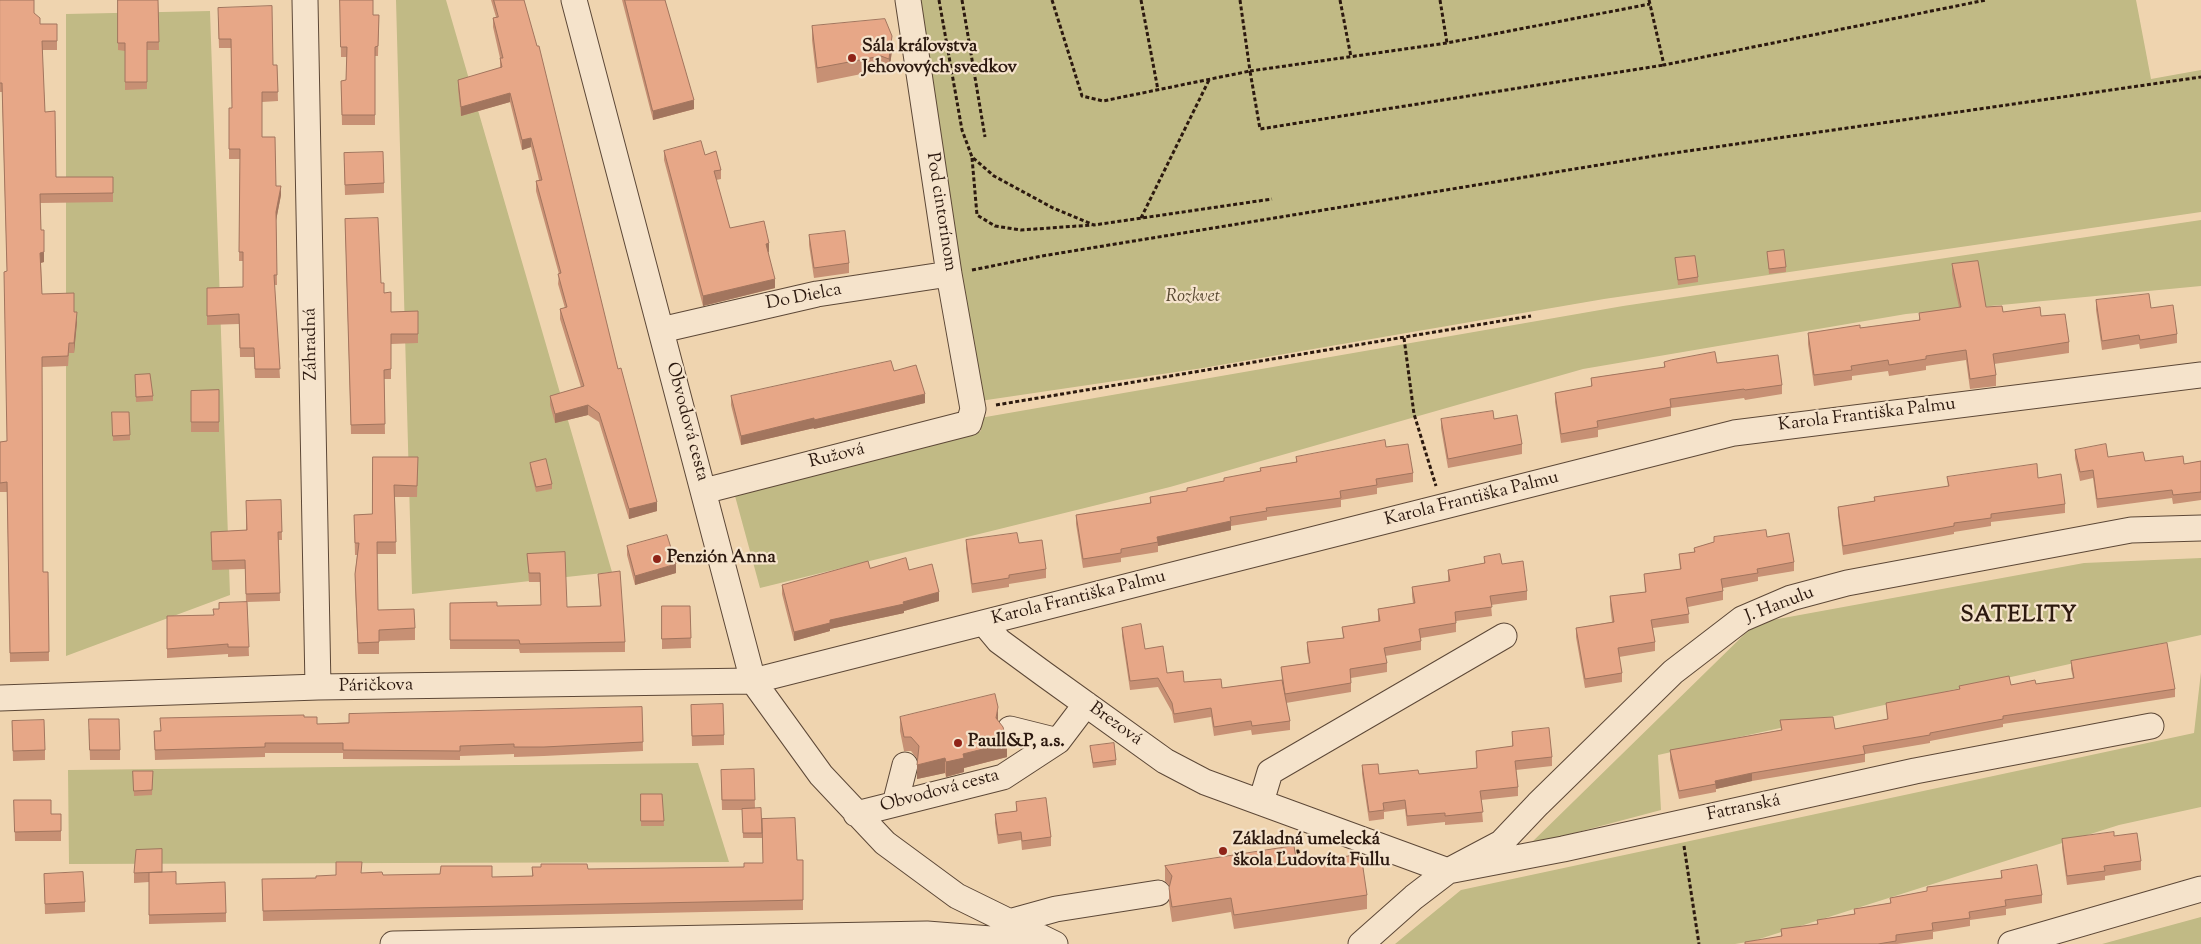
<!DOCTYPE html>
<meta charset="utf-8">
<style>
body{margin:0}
canvas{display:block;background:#efd4af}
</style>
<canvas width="2201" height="944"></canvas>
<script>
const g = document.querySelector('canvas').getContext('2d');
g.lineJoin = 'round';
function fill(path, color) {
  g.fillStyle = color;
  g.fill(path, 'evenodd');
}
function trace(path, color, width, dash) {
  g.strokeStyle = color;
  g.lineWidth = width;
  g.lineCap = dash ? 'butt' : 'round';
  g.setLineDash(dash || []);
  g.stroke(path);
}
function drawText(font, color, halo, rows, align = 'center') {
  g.font = font + ' "Sorts Mill Goudy",serif';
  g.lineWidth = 4.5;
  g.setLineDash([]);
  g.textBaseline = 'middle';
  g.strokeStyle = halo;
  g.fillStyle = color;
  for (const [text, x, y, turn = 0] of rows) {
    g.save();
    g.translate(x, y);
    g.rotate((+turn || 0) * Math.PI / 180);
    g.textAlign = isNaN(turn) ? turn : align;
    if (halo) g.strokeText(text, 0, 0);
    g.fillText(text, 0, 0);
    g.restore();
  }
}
fill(new Path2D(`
 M396 0H446L612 572 412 594Z
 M919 0H2136L2151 79 2201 70V212L1604 299 1203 368 980 401Z
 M210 11 230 595 66 656V14Z
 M2201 220V286L1906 314 1583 369 1170 487 760 588 735 496 981 431 980 418 1623 306Z
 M2201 558V635L1658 755 1661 810 1529 845 1756 623 2084 563Z
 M2201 672V807L2119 825 1753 941 1735 944H1395L1461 890 2194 733Z
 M698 763 729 862 69 864 68 770Z
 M2201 917V944H2102Z`), '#c1ba85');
const minor = new Path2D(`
 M305 0 318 687
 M574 0 753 681 821 775 885 843 957 896 1055 944
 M661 330 817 294 949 274
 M704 491 969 423 973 409 949 274 908 0
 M984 623 999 641 1044 674 1165 761 1205 782 1448 871 1501 843 1538 804 1673 672 1742 619 1791 598 1847 583 2131 530 2201 528
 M0 698 318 687 753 681 1734 433 2201 375
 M1010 729 1058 741
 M1261 802 1270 772 1504 636
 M895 804 905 765
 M856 814 1003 777 1058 741 1086 704
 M1009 922 1056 909 1158 893
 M393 944 927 934 1042 943
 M1361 944 1414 897 1448 871 1563 849 1915 771 2151 726
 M2011 944 2201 889`);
trace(minor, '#5d4837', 27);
trace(new Path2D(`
 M939 0 962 130 972 157 994 176 1053 208 1094 225 1272 199
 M962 0 985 137
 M1052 0 1082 96 1103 101 1250 71 1260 129 1664 65
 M1141 0 1158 90
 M1240 0 1250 71 1447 43 1650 4
 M1340 0 1351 57
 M1440 0 1447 43
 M1649 0 1664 65 1986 0
 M972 158 977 215 995 226 1021 230 1092 225
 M1141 218 1209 80
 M972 270 1042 256 1660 155 2201 77
 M1404 338 1414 414 1436 486
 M996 405 1531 316
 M1684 846 1699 944
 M1290 852 1298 851 1301 866`), '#2c190f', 3, [4, 2.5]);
trace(minor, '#f5e3cb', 25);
fill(new Path2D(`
 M0 0 34 13 40 24H57V50H42L45 112 56 177H113V202L40 203 41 230 44 262 41 263 42 294 74 312 77 322 74 353H69L68 366 42 367 43 572H48L49 661 10 662 7 492H0V442L7 441V271L2 92H0Z
 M118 0H158L159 50H147V89L125 90V51L118 50Z
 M340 0 373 15H379L378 56H375V125H342L341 81 346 80 347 57H341Z
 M491 0H524L618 369 657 511 629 519 599 422 588 415 555 423 550 405V396L581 387 560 319V309L565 308 558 284 559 274 536 191V181L539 180 531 147 522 150 510 102 461 116 458 89V80L500 68V58L493 27V18L496 17Z
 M622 0H665L694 109 653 120Z
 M218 17 273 65H277L278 101 262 102V137L276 186 281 195 276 220 277 285H274L280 378H255L254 357H240L239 324 207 325V288L243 287V261H239L240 159H229V108H232L231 48H219Z
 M812 26 892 50 889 74 881 70 817 83 812 40Z
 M664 151 705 155 721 170V179L716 180 730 228 769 252H768L775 288 703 306 664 160Z
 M344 163 384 183V193L345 195Z
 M345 219 381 283 391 312 418 311V343L391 344V379H384L385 434H351Z
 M809 235 849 263V273L814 278 809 245Z
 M1767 252 1786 267V272L1769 274Z
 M1675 258 1698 277V282L1678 285Z
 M1952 264 1986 307 2003 312 2041 316 2069 342V353L1994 364 1996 375V386L1970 389 1966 360 1926 366V370L1889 376 1888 371 1852 376V380L1814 386 1808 344V333L1860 328 1919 320V313L1959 307 1952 274Z
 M2096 300 2151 308 2177 334V343L2140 349 2139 344 2102 350 2096 310Z
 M1664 362 1717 363 1782 385V394L1745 400 1744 398 1671 408V416L1598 430V437L1561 443 1555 402V393L1591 387V378L1664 367Z
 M894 371 925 403 814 429V428L741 445 731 405V396Z
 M135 375 153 396V401L136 402Z
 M219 390V432H191V391Z
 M112 412 130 435V440L113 441Z
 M1441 419H1494L1522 444V454L1448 468 1441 428Z
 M1386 447 1413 473V482L1377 488V494L1341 500V507L1267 517V520L1231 526V530L1158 546V552L1121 558V562L1083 568 1076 524V515L1150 503V497L1187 491V488L1224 481 1260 471V468L1296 462V457Z
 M2075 450 2108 457 2145 461 2184 464 2201 461V500L2173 504 2172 498 2097 508 2093 478 2080 481 2075 458Z
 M373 457H418L417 497H395L396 554H377L378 610 415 628V640L379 641V654H358L355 586V574L357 555H355L354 515 372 514Z
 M530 463 552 484V489L536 492 530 468Z
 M1947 477 2038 478 2065 504V513L1991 522V526L1954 532V534L1843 555 1838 515V507L1874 501V497L1948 487Z
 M281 500 282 540H279L280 601 247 602 249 656 228 657V654L167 658V616L214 615 219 609 246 602 245 569 212 570 211 532 246 530V510Z
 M1714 537H1767L1794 562V571L1758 577V581L1723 588V600L1688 607 1689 623 1653 628 1655 642V651L1619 657 1622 673V682L1585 688 1576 637V628L1612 622 1610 605V596L1645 592 1644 574 1680 569 1679 554 1694 552V548L1714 542Z
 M966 540 1019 543 1046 569V578L1009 584V587L972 593 966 549Z
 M627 546 676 573 635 585 627 555Z
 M527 554 567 607 600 606 598 574 625 642V652L520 653 519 649H450V603L497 606 541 605 540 582H529Z
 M1484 557 1502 564 1527 591V600L1491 605 1492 616 1456 621V632L1421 638V650L1385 656 1387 663V672L1351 678V692L1286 703 1290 721V730L1252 735 1251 730 1214 736 1211 717 1174 723 1172 712 1158 687 1130 690 1122 636V628L1145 649 1167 673 1184 682 1222 688 1282 680 1281 667 1309 663 1307 651V642L1343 638 1342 627 1378 621V609L1413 603 1412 596V587L1448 582V570L1484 563Z
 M870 568 909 570 939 601 904 611V613L830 629V631L794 641 782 594V585Z
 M662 606H690L691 648 662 649Z
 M2071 661 2175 689V697L2003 724V727L1930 741V743L1865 754V762L1752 781 1716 789V792L1679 799 1670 759V750L1781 730 1780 720 1835 729 1887 719 1886 703 1959 689V686L2036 684 2073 678 2071 669Z
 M642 707 643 751 544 756 514 757V754L460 756V760L343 759V753H265V757L155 760 154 731 304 717 317 724Z
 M691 715 724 735V745L692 746Z
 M900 717 998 721 1007 757 964 768V772L946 777 945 773 917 779 918 760 911 751H904L900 731Z
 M12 721 45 750V760L13 761Z
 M89 729 120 750V760H90Z
 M1512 732 1552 757V766L1516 770 1518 787V796L1481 800 1483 822 1445 825V822L1407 826 1405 809 1384 812V819L1369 821 1362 774V765L1379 774H1419L1477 768 1476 751 1512 747Z
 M1090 746 1116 760V765L1093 768Z
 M754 769 755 808 762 827 797 860H803V910L263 921 262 879 316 878 362 873 383 875 492 877 532 876V867L588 869 744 867 763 863 762 833V838H743L742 810H722L721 780Z
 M133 771H153L152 795 134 796Z
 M641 794H662L664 826H641Z
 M14 800 51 814H61V841H15Z
 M1016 802 1051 837V846L1022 850 1021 840 998 844 995 823V814L1016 811Z
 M2114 836 2141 861V870L2105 876V880L2067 885 2062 848V839Z
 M1297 864 1367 895V909L1234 929 1231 912 1172 922 1169 902V886L1165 881V866Z
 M2001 871 2042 895V903L2006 909V915L1970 920V926L1933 932V939L1897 944H1745L1781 936V929L1817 924V920L1854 914V909L1890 903V898L1927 891V887L2001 878Z
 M162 872 176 884 226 913V922L149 924V882L134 883V873Z
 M44 874 85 902V912L45 914Z`), '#c79074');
fill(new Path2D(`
 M892 36V50L889 74V59Z
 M510 93V102L461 116V107Z
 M694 100V109L653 120V111Z
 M531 138V147L522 150V140Z
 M281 186V195L276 221V212Z
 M769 243V252L766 253V244Z
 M44 252V262L40 263V253Z
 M775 279V288L703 306V296Z
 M77 312V322L74 353V343Z
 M925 394V403L814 429V420Z
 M588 405V415L555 423V414Z
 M814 418V428L741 445V436Z
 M657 502V511L629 519V509Z
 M1231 521V530L1158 546 1157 537Z
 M676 564V573L635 585V576Z
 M939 592V601L904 611V613L830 629V631L794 641V632L830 620Z
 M998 707V721L996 718Z
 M1007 743V757L964 768V772L946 777V762L963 754Z
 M945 758V773L917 779V765Z
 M1752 773V781L1716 789 1715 781Z`), '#a2755e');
const building = new Path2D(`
 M0 0H34V13L40 18V24H57V41H42L45 112 55 111 56 177H113V193L40 194 41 230H44V252L40 253 42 294 74 293V312H77L74 343H69L68 356 42 357 43 572H48L49 652 10 653 7 482 0 483V442L7 441 4 272 7 271 2 83H0Z
 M118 0H158L159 42H147V82H125V43H118Z
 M340 0H373V15H379L378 46 375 47V115H342L341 81 346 80 347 47H341Z
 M494 0H524L537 46H539L618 369 621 368 657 502 629 509 599 413 588 405 555 414 550 396 584 386 560 309 567 307 558 274 561 273 536 181 542 180 531 138 522 140 510 93 461 107 458 80 502 67 500 58H503L493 18 498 17Z
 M625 0H665L694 100 653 111Z
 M272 6 273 65H277L278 92H262V137H275L276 186H281L276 212 277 275H274L280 369H255L254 348H240L239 314 207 316V288L243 287V252H239L240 149H229V108H232L231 39H219L218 8Z
 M885 19 892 36 889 59 881 56 817 68 812 26Z
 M701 141 705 155 716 151 721 170 714 171 730 228 764 221 769 243 766 244 775 279 703 296 664 151Z
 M383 152 384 183 345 185 344 153Z
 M378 218 381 283H384V293L391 292V312L418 311V334H391V369L384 370 385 424 351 425 345 219Z
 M845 231 849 263 814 268 809 235Z
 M1784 250 1786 267 1769 269 1767 252Z
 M1695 256 1698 277 1678 280 1675 258Z
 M1978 261 1986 307 2002 306 2003 312 2040 307 2041 316 2065 314 2069 342 1993 354 1996 375 1970 379 1966 350 1926 356V359L1889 365 1888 360 1851 366 1852 370 1814 375 1808 333 1860 325V328L1920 320 1919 313 1961 307 1952 264Z
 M2149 294 2151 308 2173 305 2177 334 2140 340 2139 335 2102 341 2096 300Z
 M1715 352 1717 363 1778 355 1782 385 1745 390 1744 389 1670 399 1671 407 1597 421 1598 427 1561 434 1555 393 1592 386 1591 378 1665 367 1664 362 1671 360Z
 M891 361 894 371 916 365 925 394 814 420V418L741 436 731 396Z
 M150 374 153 396 136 397 135 375Z
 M219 390V422H191V391Z
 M1493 411 1494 419 1517 415 1522 444 1448 459 1441 419Z
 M112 412H129L130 435 113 436Z
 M1385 440 1386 447 1408 444 1413 473 1376 479 1377 485 1340 491 1341 498 1266 508 1267 511 1230 517 1231 521 1157 537 1158 542 1121 549V553L1083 559 1076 515 1151 503 1150 497 1187 491V488L1224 481V478L1261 471 1260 468 1297 462 1296 457Z
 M2106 444 2108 457 2143 452 2145 461 2183 456 2184 464 2201 461V492L2173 495 2172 490 2097 499 2093 470 2080 472 2075 450Z
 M373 457H418L417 486 394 485 396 542H377L378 610 414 609 415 628 379 630V642L358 643 355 574 359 543H355L354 515 372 514Z
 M546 459 552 484 536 487 530 463Z
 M2037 464 2038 478 2061 474 2065 504 1991 514V518L1954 523V526L1843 546 1838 507 1875 501 1874 497 1949 486 1947 477Z
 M281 500 282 532H278L280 593 246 594 245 560 212 561 211 532 247 530 246 501Z
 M1766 530 1767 537 1789 533 1794 562 1757 569 1758 573 1721 579 1723 591 1686 598 1689 614 1651 620 1655 642 1618 648 1622 673 1585 679 1576 628 1614 622 1610 596 1646 592 1644 574 1681 569 1679 554 1695 552 1694 548 1714 542V537Z
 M1017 533 1019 543 1042 540 1046 569 1009 575V578L972 584 966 540Z
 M667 535 676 564 635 576 627 546Z
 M565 552 567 607 601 606 598 574 620 571 625 642 520 644 519 640H450V603L497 602V606L541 605 540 573H529L527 554Z
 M1500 554 1502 564 1523 561 1527 591 1490 596 1492 607 1455 612 1456 623 1419 629 1421 641 1384 648 1387 663 1350 669 1351 683 1285 694 1281 667 1310 663 1307 642 1344 638 1342 627 1380 621 1378 609 1415 603 1412 587 1450 581 1448 570 1485 563 1484 557Z
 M906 558 909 570 932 564 939 592 903 602 904 604 830 620V623L794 632 782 585 868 561 870 568Z
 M247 602 249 647H228V644L167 649V616L214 615 213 609H219V603Z
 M662 606H690L691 638 662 639Z
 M1141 624 1145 649 1163 646 1167 673 1183 671 1184 682 1221 679 1222 688 1282 680 1290 721 1252 726 1251 721 1214 727 1211 708 1174 714 1172 703 1158 678 1130 681 1122 628Z
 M2167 643 2175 689 2003 716V719L1930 733V735L1863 746 1865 754 1752 773 1715 781 1716 784 1679 791 1670 750 1782 730 1780 720 1833 717 1835 729 1888 719 1886 703 1960 689 1959 686 2009 676 2011 685 2035 680 2036 684 2074 678 2071 661Z
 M995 694 998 707 996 718 1003 727 1007 743 963 754 964 758 946 762 945 758 917 765 919 746 911 737H904L900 717Z
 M723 704 724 735 692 736 691 705Z
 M642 707 643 742 544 747H514V744L460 746V751L343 750V743H265V747L155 750 154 731H161L160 718 304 715V717H317V724L349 723V714Z
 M89 719H119L120 750H90Z
 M44 720 45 750 13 751 12 721Z
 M1549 728 1552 757 1515 761 1518 787 1480 791 1483 812 1445 816V813L1407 816 1405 800 1383 803 1384 810 1369 812 1362 765 1378 764 1379 774 1418 770 1419 774 1477 768 1476 751 1513 746 1512 732Z
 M1114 743 1116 760 1093 763 1090 746Z
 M754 769 755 800H722L721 770Z
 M133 771H153L152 790 134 791Z
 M641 794H662L664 821H641Z
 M1046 798 1051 837 1022 841 1021 832 998 835 995 814 1017 811 1016 802Z
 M14 800H51V814H61V831L15 832Z
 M761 808 762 833H743L742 809Z
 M795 818 797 860H803V900L263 911 262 879 316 878V876L336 875V862H362L361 873 382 872 383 875 440 874 441 866H492V877L533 876 532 867H541V864H587L588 869 744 867V863H763L762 819Z
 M2114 832V836L2137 833 2141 861 2104 866 2105 871 2067 876 2062 839Z
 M1294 846 1297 864 1361 854 1367 895 1234 915 1231 898 1172 907 1169 888 1172 876 1165 866Z
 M162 849V872L134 873 136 850Z
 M2037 865 2042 895 2005 900 2006 906 1969 912 1970 918 1932 923 1933 930 1896 935V941L1878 944H1745V942L1782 936 1781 929 1818 924 1817 920 1855 914 1854 909 1891 903 1890 898 1927 891V887L2002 878 2001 871Z
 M83 872 85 902 45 904 44 874Z
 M176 872V884L225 882 226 913 149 915V873Z`);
fill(building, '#e7a787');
trace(building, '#a2755e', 1);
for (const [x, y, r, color] of [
 [852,58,5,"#8f2418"],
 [657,559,5,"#8f2418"],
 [958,743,5,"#8f2418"],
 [1223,851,5,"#8f2418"]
]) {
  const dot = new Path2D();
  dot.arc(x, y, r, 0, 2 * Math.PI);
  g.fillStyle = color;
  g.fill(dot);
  trace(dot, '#f5e3cb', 2);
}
drawText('bold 18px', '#2c190f', '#f5e3cb', [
 ["Sála kráľovstva",862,48],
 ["Jehovových svedkov",862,69],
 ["Penzión Anna",667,559],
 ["Paull&P, a.s.",968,743],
 ["Základná umelecká",1233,841],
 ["škola Ľudovíta Fullu",1233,862]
], 'left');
drawText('18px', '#2c190f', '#f5e3cb', [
 ["Pod cintorínom",940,212,81],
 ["Do Dielca",804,298,-11],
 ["Záhradná",312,344,-91],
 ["Karola Františka Palmu",1867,416,-7],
 ["Obvodová cesta",686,422,75],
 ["Ružová",837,457,-14],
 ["Karola Františka Palmu",1472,500,-14],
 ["Karola Františka Palmu",1079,599,-14],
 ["J. Hanulu",1780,606,-21],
 ["Páričkova",376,687,-1],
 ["Brezová",1115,725,36],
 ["Obvodová cesta",940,792,-15],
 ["Fatranská",1744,809,-12]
]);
drawText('italic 18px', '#594932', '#f5e3cb', [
 ["Rozkvet",1193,298]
]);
g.letterSpacing = '1px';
drawText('bold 22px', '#2c190f', '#f5e3cb', [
 ["SATELITY",2019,617]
]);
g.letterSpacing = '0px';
</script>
